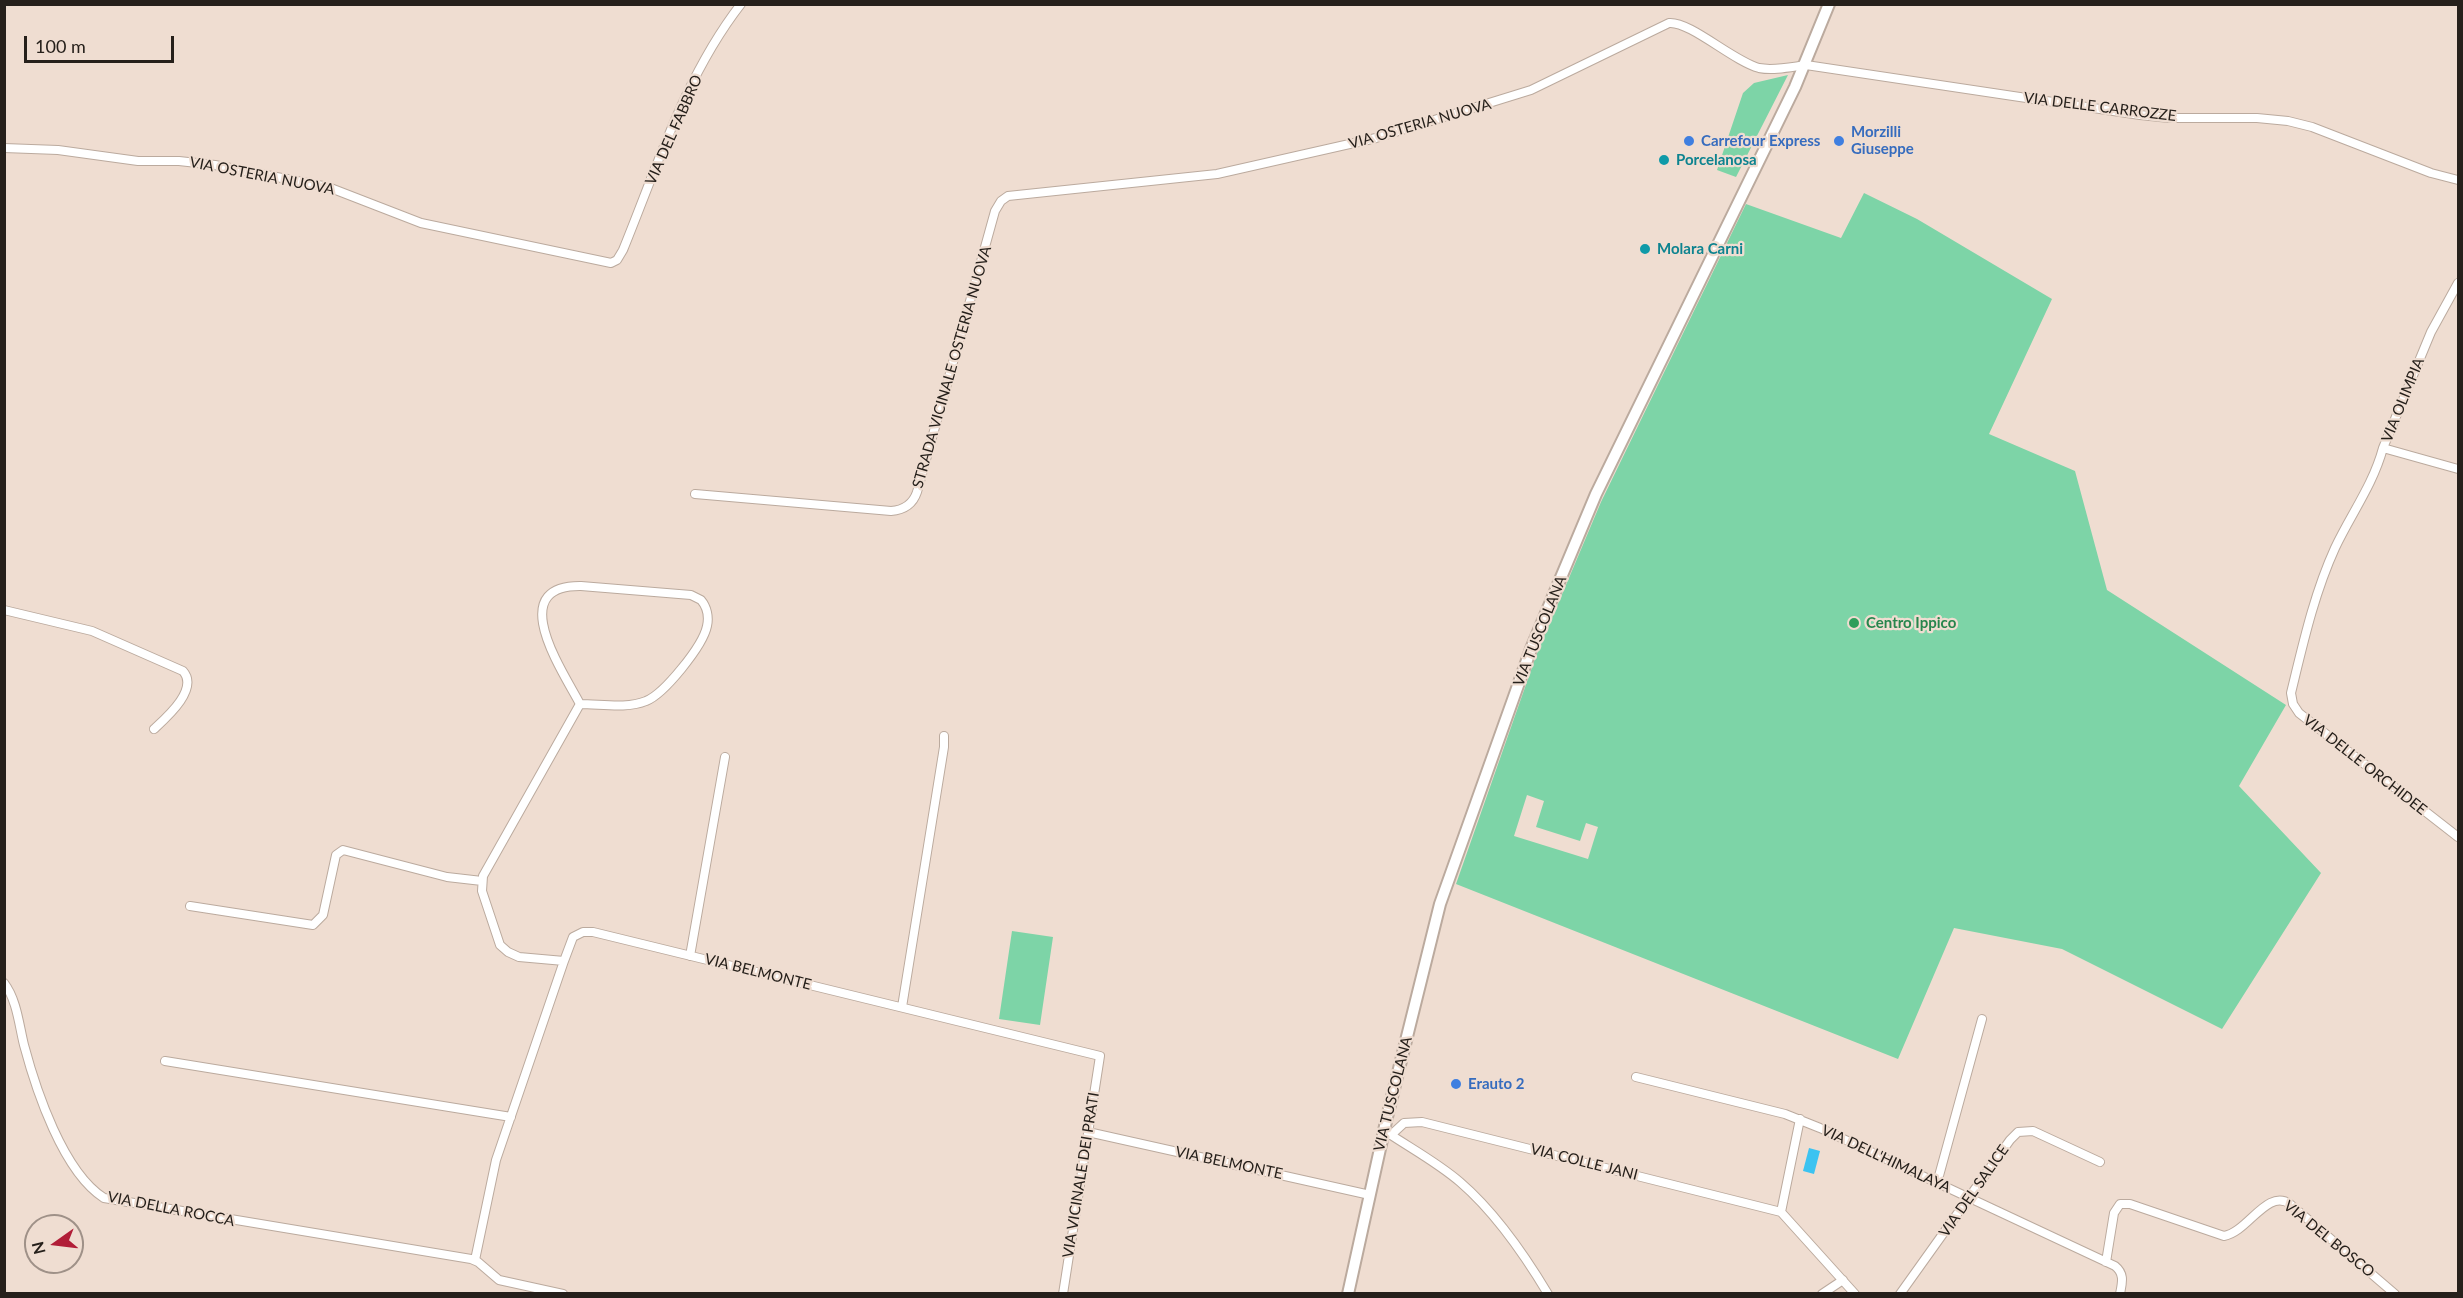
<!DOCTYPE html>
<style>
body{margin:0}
#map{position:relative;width:2463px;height:1298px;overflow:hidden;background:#efddd1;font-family:Lato,sans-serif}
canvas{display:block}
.frame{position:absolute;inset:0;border:6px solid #26201b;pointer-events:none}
.north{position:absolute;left:24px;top:1214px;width:60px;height:60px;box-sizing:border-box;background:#efddd1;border:2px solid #9f9188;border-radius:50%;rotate:256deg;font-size:16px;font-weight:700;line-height:24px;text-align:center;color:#26201b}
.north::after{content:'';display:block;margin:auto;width:21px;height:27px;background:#b11e38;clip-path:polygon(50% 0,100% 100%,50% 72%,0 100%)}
.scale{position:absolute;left:24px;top:36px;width:150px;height:27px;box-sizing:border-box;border:3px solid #26201b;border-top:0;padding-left:8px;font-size:18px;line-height:21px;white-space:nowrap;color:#26201b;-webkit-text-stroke:4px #efddd1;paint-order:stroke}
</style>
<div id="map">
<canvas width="2463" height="1298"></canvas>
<div class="frame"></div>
<div class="north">N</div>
<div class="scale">100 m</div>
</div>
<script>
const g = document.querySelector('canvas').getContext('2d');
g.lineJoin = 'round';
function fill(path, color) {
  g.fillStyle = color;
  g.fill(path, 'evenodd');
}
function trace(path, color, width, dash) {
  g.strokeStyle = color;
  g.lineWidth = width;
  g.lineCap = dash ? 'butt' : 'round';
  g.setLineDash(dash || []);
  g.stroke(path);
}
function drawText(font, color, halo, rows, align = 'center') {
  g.font = font + ' Lato,sans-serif';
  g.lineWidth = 4.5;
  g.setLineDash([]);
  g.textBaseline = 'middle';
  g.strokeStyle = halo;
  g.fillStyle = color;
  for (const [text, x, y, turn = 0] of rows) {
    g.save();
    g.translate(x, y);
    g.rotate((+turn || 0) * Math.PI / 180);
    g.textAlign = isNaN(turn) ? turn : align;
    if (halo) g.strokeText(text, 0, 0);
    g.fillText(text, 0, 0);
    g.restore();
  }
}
fill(new Path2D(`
 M1788 75 1736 177 1717 170 1743 93 1754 83Z
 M1864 193 1917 219 2052 299 1989 434 2075 471 2107 590 2286 705 2239 786 2321 873 2222 1029 2062 949 1954 928 1898 1059 1456 884 1536 656 1601 502 1746 204 1841 238ZM1527 795 1544 801 1536 827 1580 841 1586 823 1598 827 1588 859 1514 836Z
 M1012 931 1053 937 1040 1025 999 1019Z`), '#7dd4a7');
fill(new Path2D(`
 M1809 1148 1820 1151 1814 1174 1803 1171Z`), '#3cc3f1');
const street = new Path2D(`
 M4 148 58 150 138 161H179L215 165 328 187 421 223 611 263 617 260 623 250C657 167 685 76 741 4
 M2458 283 2431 332 2383 448 2458 469
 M2383 448C2373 485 2351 514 2335 548 2314 594 2303 644 2291 693L2293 704 2299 713 2458 837
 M695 494 891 511C904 510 913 504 917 492L995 211 1001 201 1008 196 1217 174 1376 138 1531 90 1669 23C1690 21 1733 61 1759 68 1774 71 1791 67 1806 65L2140 115 2169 118H2257L2288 121 2312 127 2431 173 2458 180
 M4 610 92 631 183 671C199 689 167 717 154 729
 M580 704C564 673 503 585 581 586L691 595 701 600C707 607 709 617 707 626 703 646 664 694 646 701 627 709 601 704 580 704L483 876 482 891 500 945 508 952 519 957 564 961 573 937 583 932H593L1100 1056 1063 1294
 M190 906 313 925 323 915 336 855 343 850 447 877 482 881
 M690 956 725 757
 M4 983C17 1000 19 1025 24 1045 36 1090 63 1172 104 1198L471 1259 478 1262 499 1280 563 1294
 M902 1007 944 747V736
 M165 1061 511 1117
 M1636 1077 1785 1114 1820 1128 2115 1266C2125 1274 2122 1283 2120 1294
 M1800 1119 1781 1212 1855 1294
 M1088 1132 1370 1195
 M1388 1133C1412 1149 1438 1163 1460 1182 1495 1212 1524 1254 1548 1294
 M1391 1135 1404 1123 1422 1122 1781 1212
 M1937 1183 1982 1019
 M475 1260 496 1160 564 961
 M2106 1262 2114 1213 2120 1204H2130L2224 1236C2248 1232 2267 1188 2290 1204L2395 1294
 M1822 1294 1843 1280
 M1900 1294 2010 1140 2018 1132 2033 1131 2100 1162`);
const secondary = new Path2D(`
 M1348 1294 1387 1117 1440 904 1531 649 1596 494 1795 87 1829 4`);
trace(street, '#bbaa9e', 10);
trace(secondary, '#bbaa9e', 14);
trace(street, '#fff', 8);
trace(secondary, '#fff', 10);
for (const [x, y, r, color] of [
 [1689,141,6,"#3f7fe0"],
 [1839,141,6,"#3f7fe0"],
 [1664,160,6,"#0f9aa8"],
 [1645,249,6,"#0f9aa8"],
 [1854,623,6,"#2e9e5b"],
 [1456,1084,6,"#3f7fe0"]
]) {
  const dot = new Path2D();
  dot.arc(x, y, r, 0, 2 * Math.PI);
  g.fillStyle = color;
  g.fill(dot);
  trace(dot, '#efddd1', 2);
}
drawText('15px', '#26201b', '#efddd1', [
 ["VIA DELLE CARROZZE",2100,107,7],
 ["VIA OSTERIA NUOVA",1420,124,-16],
 ["VIA DEL FABBRO",674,130,-66],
 ["VIA OSTERIA NUOVA",262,176,11],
 ["STRADA VICINALE OSTERIA NUOVA",952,367,-74],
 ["VIA OLIMPIA",2403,400,-68],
 ["VIA TUSCOLANA",1540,631,-68],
 ["VIA DELLE ORCHIDEE",2365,765,38],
 ["VIA BELMONTE",758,972,14],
 ["VIA TUSCOLANA",1393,1094,-76],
 ["VIA DELL'HIMALAYA",1886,1159,25],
 ["VIA COLLE JANI",1584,1162,14],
 ["VIA BELMONTE",1229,1163,12],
 ["VIA VICINALE DEI PRATI",1081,1175,-81],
 ["VIA DEL SALICE",1974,1191,-55],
 ["VIA DELLA ROCCA",171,1209,11],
 ["VIA DEL BOSCO",2329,1239,39]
]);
drawText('bold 15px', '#366cbe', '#efddd1', [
 ["Morzilli",1851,132],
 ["Giuseppe",1851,149],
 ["Carrefour Express",1701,141],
 ["Erauto 2",1468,1084]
], 'left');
drawText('bold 15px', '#0d838f', '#efddd1', [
 ["Porcelanosa",1676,160],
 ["Molara Carni",1657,249]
], 'left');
drawText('bold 15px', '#27864d', '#efddd1', [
 ["Centro Ippico",1866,623]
], 'left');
</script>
